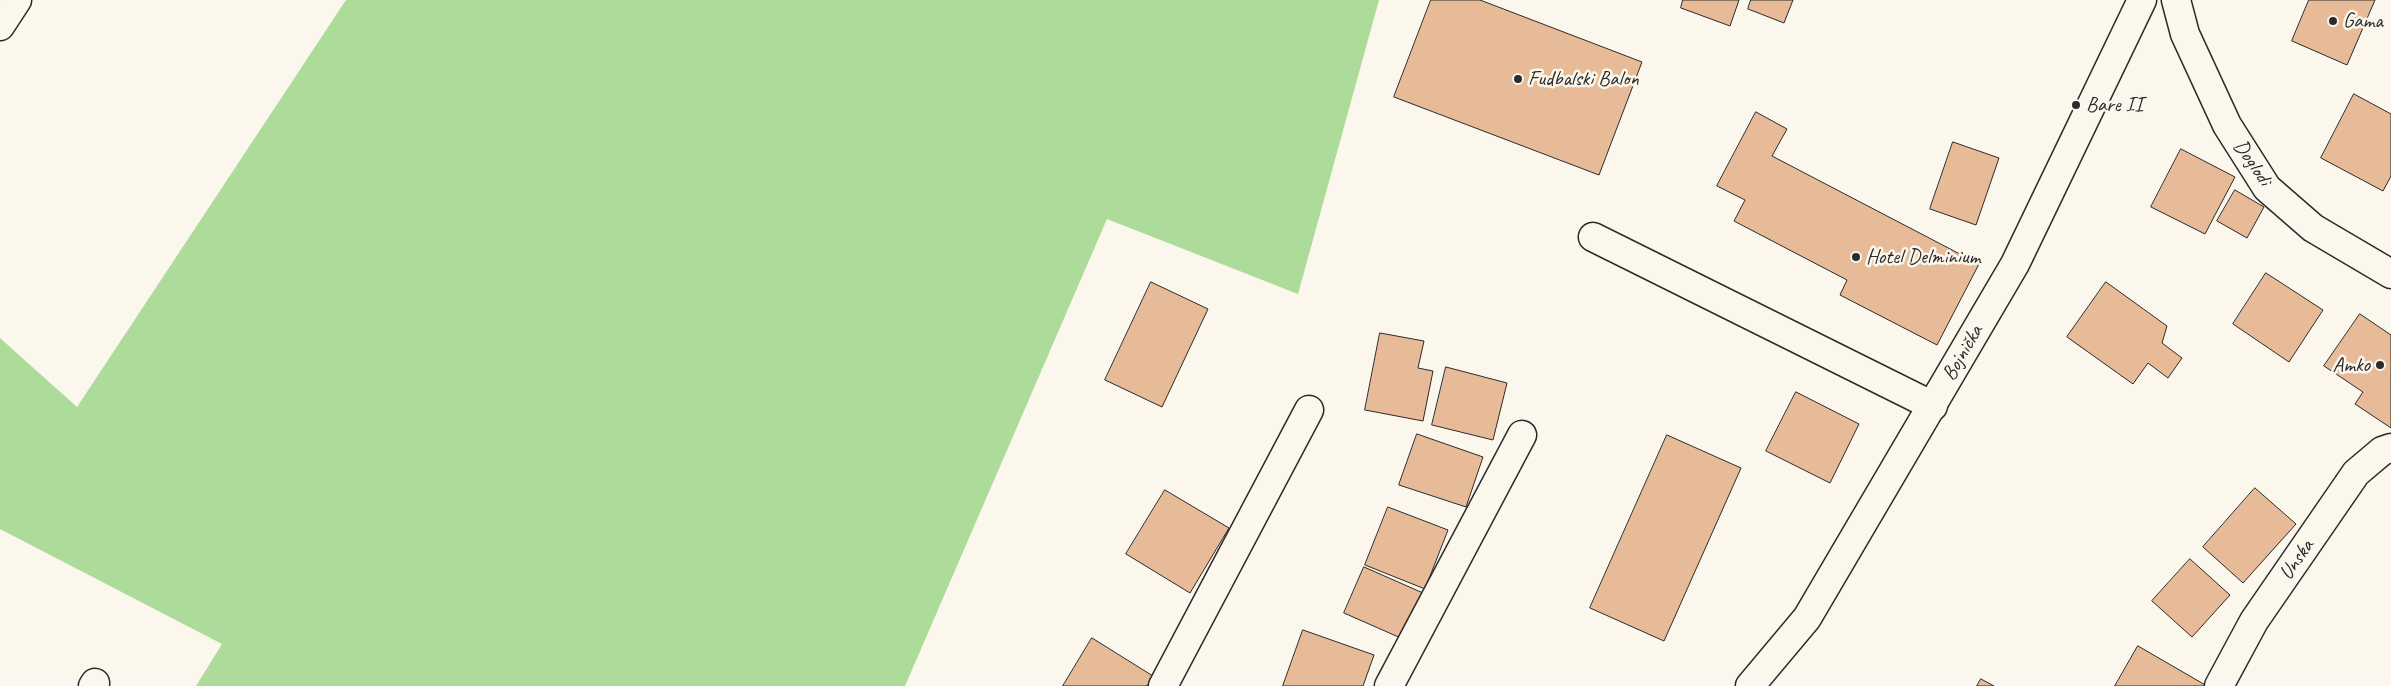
<!DOCTYPE html>
<meta charset="utf-8">
<style>
body{margin:0}
canvas{display:block;background:#fbf7ec}
</style>
<canvas width="2391" height="686"></canvas>
<script>
const g = document.querySelector('canvas').getContext('2d');
g.lineJoin = 'round';
function fill(path, color) {
  g.fillStyle = color;
  g.fill(path, 'evenodd');
}
function trace(path, color, width, dash) {
  g.strokeStyle = color;
  g.lineWidth = width;
  g.lineCap = dash ? 'butt' : 'round';
  g.setLineDash(dash || []);
  g.stroke(path);
}
function drawText(font, color, halo, rows, align = 'center') {
  g.font = font + ' Caveat,sans-serif';
  g.lineWidth = 5;
  g.setLineDash([]);
  g.textBaseline = 'middle';
  g.strokeStyle = halo;
  g.fillStyle = color;
  for (const [text, x, y, turn = 0] of rows) {
    g.save();
    g.translate(x, y);
    g.rotate((+turn || 0) * Math.PI / 180);
    g.textAlign = isNaN(turn) ? turn : align;
    if (halo) g.strokeText(text, 0, 0);
    g.fillText(text, 0, 0);
    g.restore();
  }
}
fill(new Path2D(`
 M346 0H1379L1298 294 1107 219 905 686H196L222 644 0 529V338L77 407Z`), '#addb9a');
const building = new Path2D(`
 M1431 0H1480L1642 62 1599 175 1394 97Z
 M1683 0H1739L1730 26 1681 8Z
 M1751 0H1793L1784 23 1748 9Z
 M2309 0H2375L2347 65 2292 41Z
 M2354 94 2391 114V176L2383 191 2321 158Z
 M1756 112 1787 129 1772 156 1979 264 1937 345 1840 295 1847 280 1734 221 1745 200 1717 186Z
 M1953 142 1999 158 1976 225 1930 209Z
 M2181 149 2235 177 2205 234 2151 207Z
 M2235 190 2264 207 2247 238 2217 221Z
 M2266 273 2323 310 2289 362 2233 324Z
 M1151 282 1208 309 1162 407 1105 380Z
 M2106 282 2167 326 2162 343 2182 358 2168 378 2148 363 2133 384 2067 337Z
 M2360 314 2391 335V428L2355 404 2363 392 2324 366Z
 M1380 333 1424 341 1418 368 1433 371 1423 421 1365 410Z
 M1446 367 1507 383 1493 440 1432 425Z
 M1796 392 1859 424 1830 483 1766 451Z
 M1417 434 1483 457 1466 507 1399 485Z
 M1667 435 1741 468 1664 641 1590 608Z
 M2255 488 2296 524 2243 583 2203 547Z
 M1165 490 1229 528 1190 593 1126 554Z
 M1388 507 1448 530 1425 589 1365 565Z
 M2190 559 2230 595 2192 637 2152 601Z
 M1364 567 1423 593 1403 639 1344 613Z
 M1303 630 1374 655 1363 686H1283Z
 M1092 638 1153 676 1147 686H1063Z
 M2138 646 2207 686H2115Z
 M1981 679 1994 686H1977Z`);
fill(building, '#e7bb97');
trace(building, '#2b2b2b', 1);
const minor = new Path2D(`
 M2176 0 2185 34 2227 125 2267 188 2313 228 2391 274
 M0 26 17 0
 M1593 237 1933 406
 M93 686 95 683
 M1163 686 1309 410
 M1389 686 1522 435
 M2219 686 2254 621 2356 473 2382 451 2391 448`);
const major = new Path2D(`
 M1750 686 1807 618 2015 264 2142 0`);
trace(minor, '#2b2b2b', 31);
trace(major, '#2b2b2b', 31);
trace(minor, '#fbf7ec', 28);
trace(major, '#fbf7ec', 28);
for (const [x, y, r, color] of [
 [2333,21,5,"#2b2b2b"],
 [1518,79,5,"#2b2b2b"],
 [2076,105,5,"#2b2b2b"],
 [1856,257,5,"#2b2b2b"],
 [2380,365,5,"#2b2b2b"]
]) {
  const dot = new Path2D();
  dot.arc(x, y, r, 0, 2 * Math.PI);
  g.fillStyle = color;
  g.fill(dot);
  trace(dot, '#fbf7ec', 2);
}
drawText('21px', '#2b2b2b', '#fbf7ec', [
 ["Gama",2343,21],
 ["Fudbalski Balon",1528,79],
 ["Bare II",2086,105],
 ["Hotel Delminium",1866,257],
 ["Amko",2370,365,"right"]
], 'left');
drawText('21px', '#2b2b2b', '#fbf7ec', [
 ["Doglodi",2252,163,56],
 ["Bojnička",1963,353,-60],
 ["Unska",2297,560,-55]
]);
</script>
